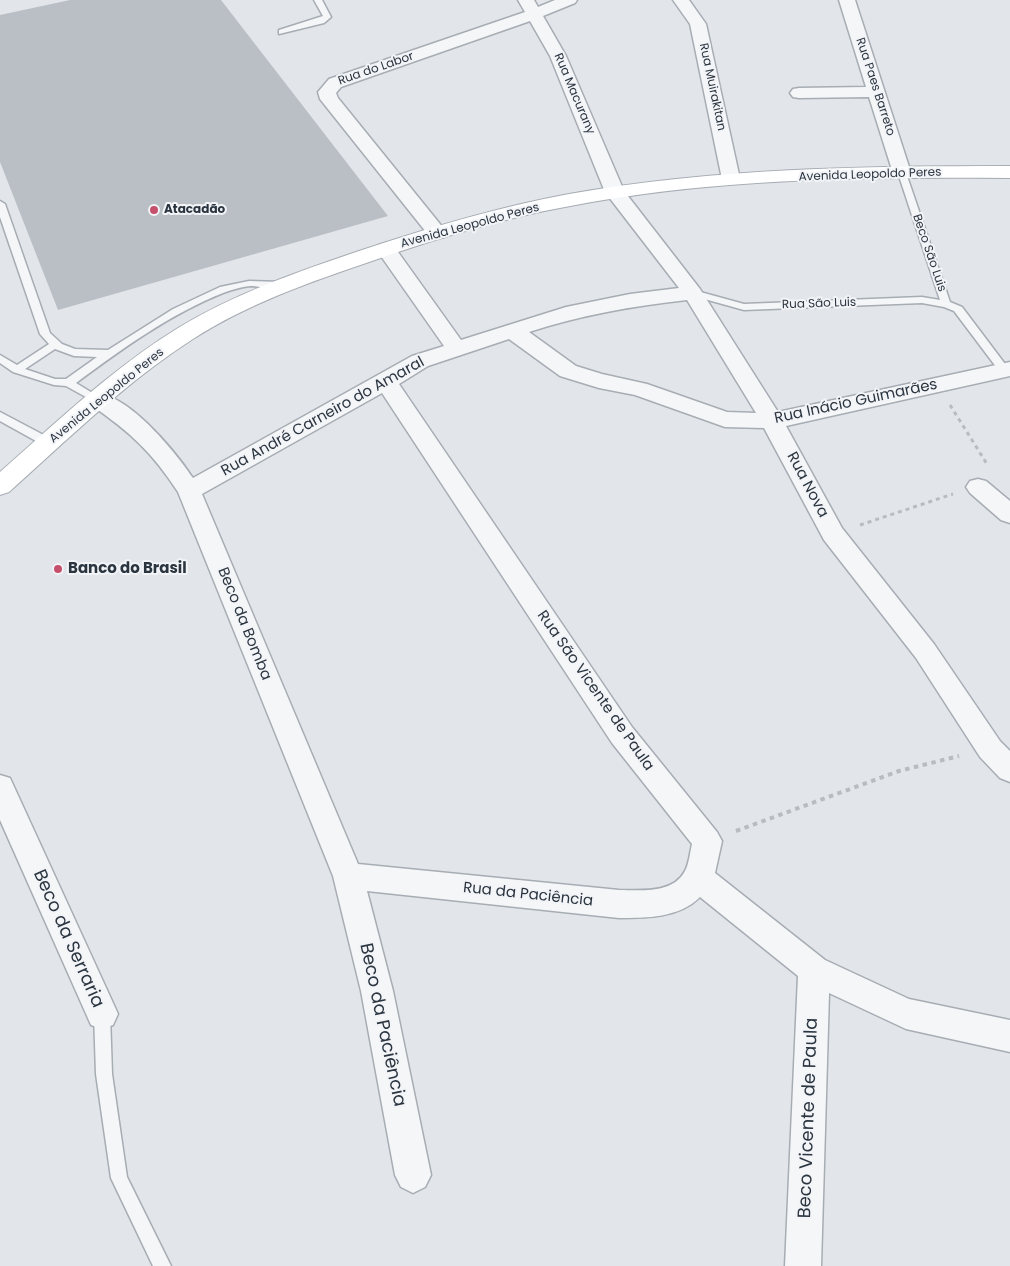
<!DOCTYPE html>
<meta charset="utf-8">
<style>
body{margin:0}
canvas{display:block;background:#e2e6ea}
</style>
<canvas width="1010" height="1266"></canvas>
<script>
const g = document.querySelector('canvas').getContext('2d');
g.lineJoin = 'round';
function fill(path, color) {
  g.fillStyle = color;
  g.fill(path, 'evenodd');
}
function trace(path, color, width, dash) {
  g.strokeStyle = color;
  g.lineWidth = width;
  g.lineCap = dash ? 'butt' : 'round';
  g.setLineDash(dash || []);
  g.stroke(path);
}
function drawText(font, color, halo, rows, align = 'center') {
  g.font = font + ' Poppins,sans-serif';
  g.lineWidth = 4;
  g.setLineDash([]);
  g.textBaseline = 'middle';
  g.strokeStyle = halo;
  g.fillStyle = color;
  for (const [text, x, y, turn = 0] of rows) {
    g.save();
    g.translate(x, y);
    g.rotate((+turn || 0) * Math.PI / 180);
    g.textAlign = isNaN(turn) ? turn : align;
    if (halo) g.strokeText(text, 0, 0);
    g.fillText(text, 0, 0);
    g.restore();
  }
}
fill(new Path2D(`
 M70 0H221L388 216 58 310 0 162V15Z`), '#babfc6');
const lane = new Path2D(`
 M314 0H322L331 17 324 23 279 34V30L323 16Z
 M902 170 906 173 950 302 962 307 1008 368V372H1000L954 311 944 307 922 303 744 310 690 295 688 293 693 290 744 304 922 297 940 300 898 173Z
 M0 201 5 204 50 333 62 344 75 349 108 350 173 309 220 287 249 281 282 282 287 285C279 292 260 286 250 286 241 287 231 290 223 293 170 314 122 349 76 383L104 400 99 404 95 402 66 386 54 385 13 372 0 363V355L17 365 49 344 40 334 0 217ZM55 349 74 356 97 357 66 379H55L25 369Z
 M0 412 53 440 55 443 53 446H45L0 421Z
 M102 1007 107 1009 110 1014 112 1074 127 1177 171 1266H153L111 1178 96 1074 94 1014 97 1009Z`);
const street = new Path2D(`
 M518 0H534L538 7 555 0H577L575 3 543 16 566 56 624 191 700 289 778 412 1010 362V376L786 426 842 528 934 644 1000 741 1010 751V782L1000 778 980 757 916 658 824 540 764 428 725 427 635 395 599 388 560 376 509 339 428 366 399 384 632 727 717 832 722 841 715 873 825 960 909 999 1010 1020V1052L906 1029 829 993 821 1266H785L798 976 700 897C679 918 647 918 619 918L367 891 393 991 431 1175 425 1187 413 1193 401 1187 395 1175 361 991 333 876 178 492C152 452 130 432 91 405L88 400 91 395C123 386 177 454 193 478L412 356 444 346 376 249 379 245 386 243 393 245 461 340 566 307 630 294 679 288 605 192 550 56 530 21 341 87 336 93 338 98 444 229 447 233 444 237H430L320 99 318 92 329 79 525 12ZM687 300 756 413 727 412 647 384 602 374 576 366 529 332C581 315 632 306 687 300ZM382 393 612 743 692 844C690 852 689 864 685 871 673 894 641 890 619 890L358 864 202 494Z
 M673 0H689L706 24 740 179 738 183H724L722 179 690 24Z
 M839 0H855L911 173 909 177H895L893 173 869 97 799 98 793 97 790 93 793 89 799 88 866 87Z
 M978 479 986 481 1010 501V523L1001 520 970 493 966 487 970 481Z
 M0 775 10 778 113 1003 118 1014 113 1025 102 1029 91 1025 0 820Z`);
const secondary = new Path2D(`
 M1010 166V178C862 177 712 178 565 207 499 219 435 239 372 261 310 282 247 304 193 339 126 382 68 439 9 492L0 495V472C57 422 113 368 178 328 234 294 297 272 359 251 428 228 498 207 569 194 715 168 862 166 1010 166Z`);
trace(lane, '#a7adb4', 3);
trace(street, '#a7adb4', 3);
trace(secondary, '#a7adb4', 2);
trace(new Path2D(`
 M950 405 987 464
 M860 525 953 494`), '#b8bcc1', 3, [4, 4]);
trace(new Path2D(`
 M736 831 899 771 959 756`), '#b8bcc1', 4, [4.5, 4.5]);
fill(lane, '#f5f6f8');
fill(street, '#f5f6f8');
fill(secondary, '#fff');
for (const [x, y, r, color] of [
 [154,210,5,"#c6506c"],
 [58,569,5,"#c6506c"]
]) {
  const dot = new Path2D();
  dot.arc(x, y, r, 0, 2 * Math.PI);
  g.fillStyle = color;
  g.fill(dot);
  trace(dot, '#f2f4f7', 2);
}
drawText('12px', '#2b3540', '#f2f4f7', [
 ["Rua do Labor",376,69,-19],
 ["Rua Muirakitan",712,87,78],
 ["Rua Paes Barreto",875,87,72],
 ["Rua Macurany",574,94,67],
 ["Avenida Leopoldo Peres",870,175,-2],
 ["Avenida Leopoldo Peres",470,226,-15],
 ["Beco São Luis",929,253,71],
 ["Rua São Luis",819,304,-2],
 ["Avenida Leopoldo Peres",107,396,-39]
]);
drawText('bold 12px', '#2b3540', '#f2f4f7', [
 ["Atacadão",164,210]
], 'left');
drawText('15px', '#2b3540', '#f2f4f7', [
 ["Rua Inácio Guimarães",856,402,-12],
 ["Rua André Carneiro do Amaral",323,417,-29],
 ["Rua Nova",807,485,62],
 ["Beco da Bomba",244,624,68],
 ["Rua São Vicente de Paula",595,691,55],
 ["Rua da Paciência",528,895,6]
]);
drawText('bold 15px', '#2b3540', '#f2f4f7', [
 ["Banco do Brasil",68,569]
], 'left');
drawText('18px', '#2b3540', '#f2f4f7', [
 ["Beco da Serraria",68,939,66],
 ["Beco da Paciência",382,1025,78],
 ["Beco Vicente de Paula",809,1118,-88]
]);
</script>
